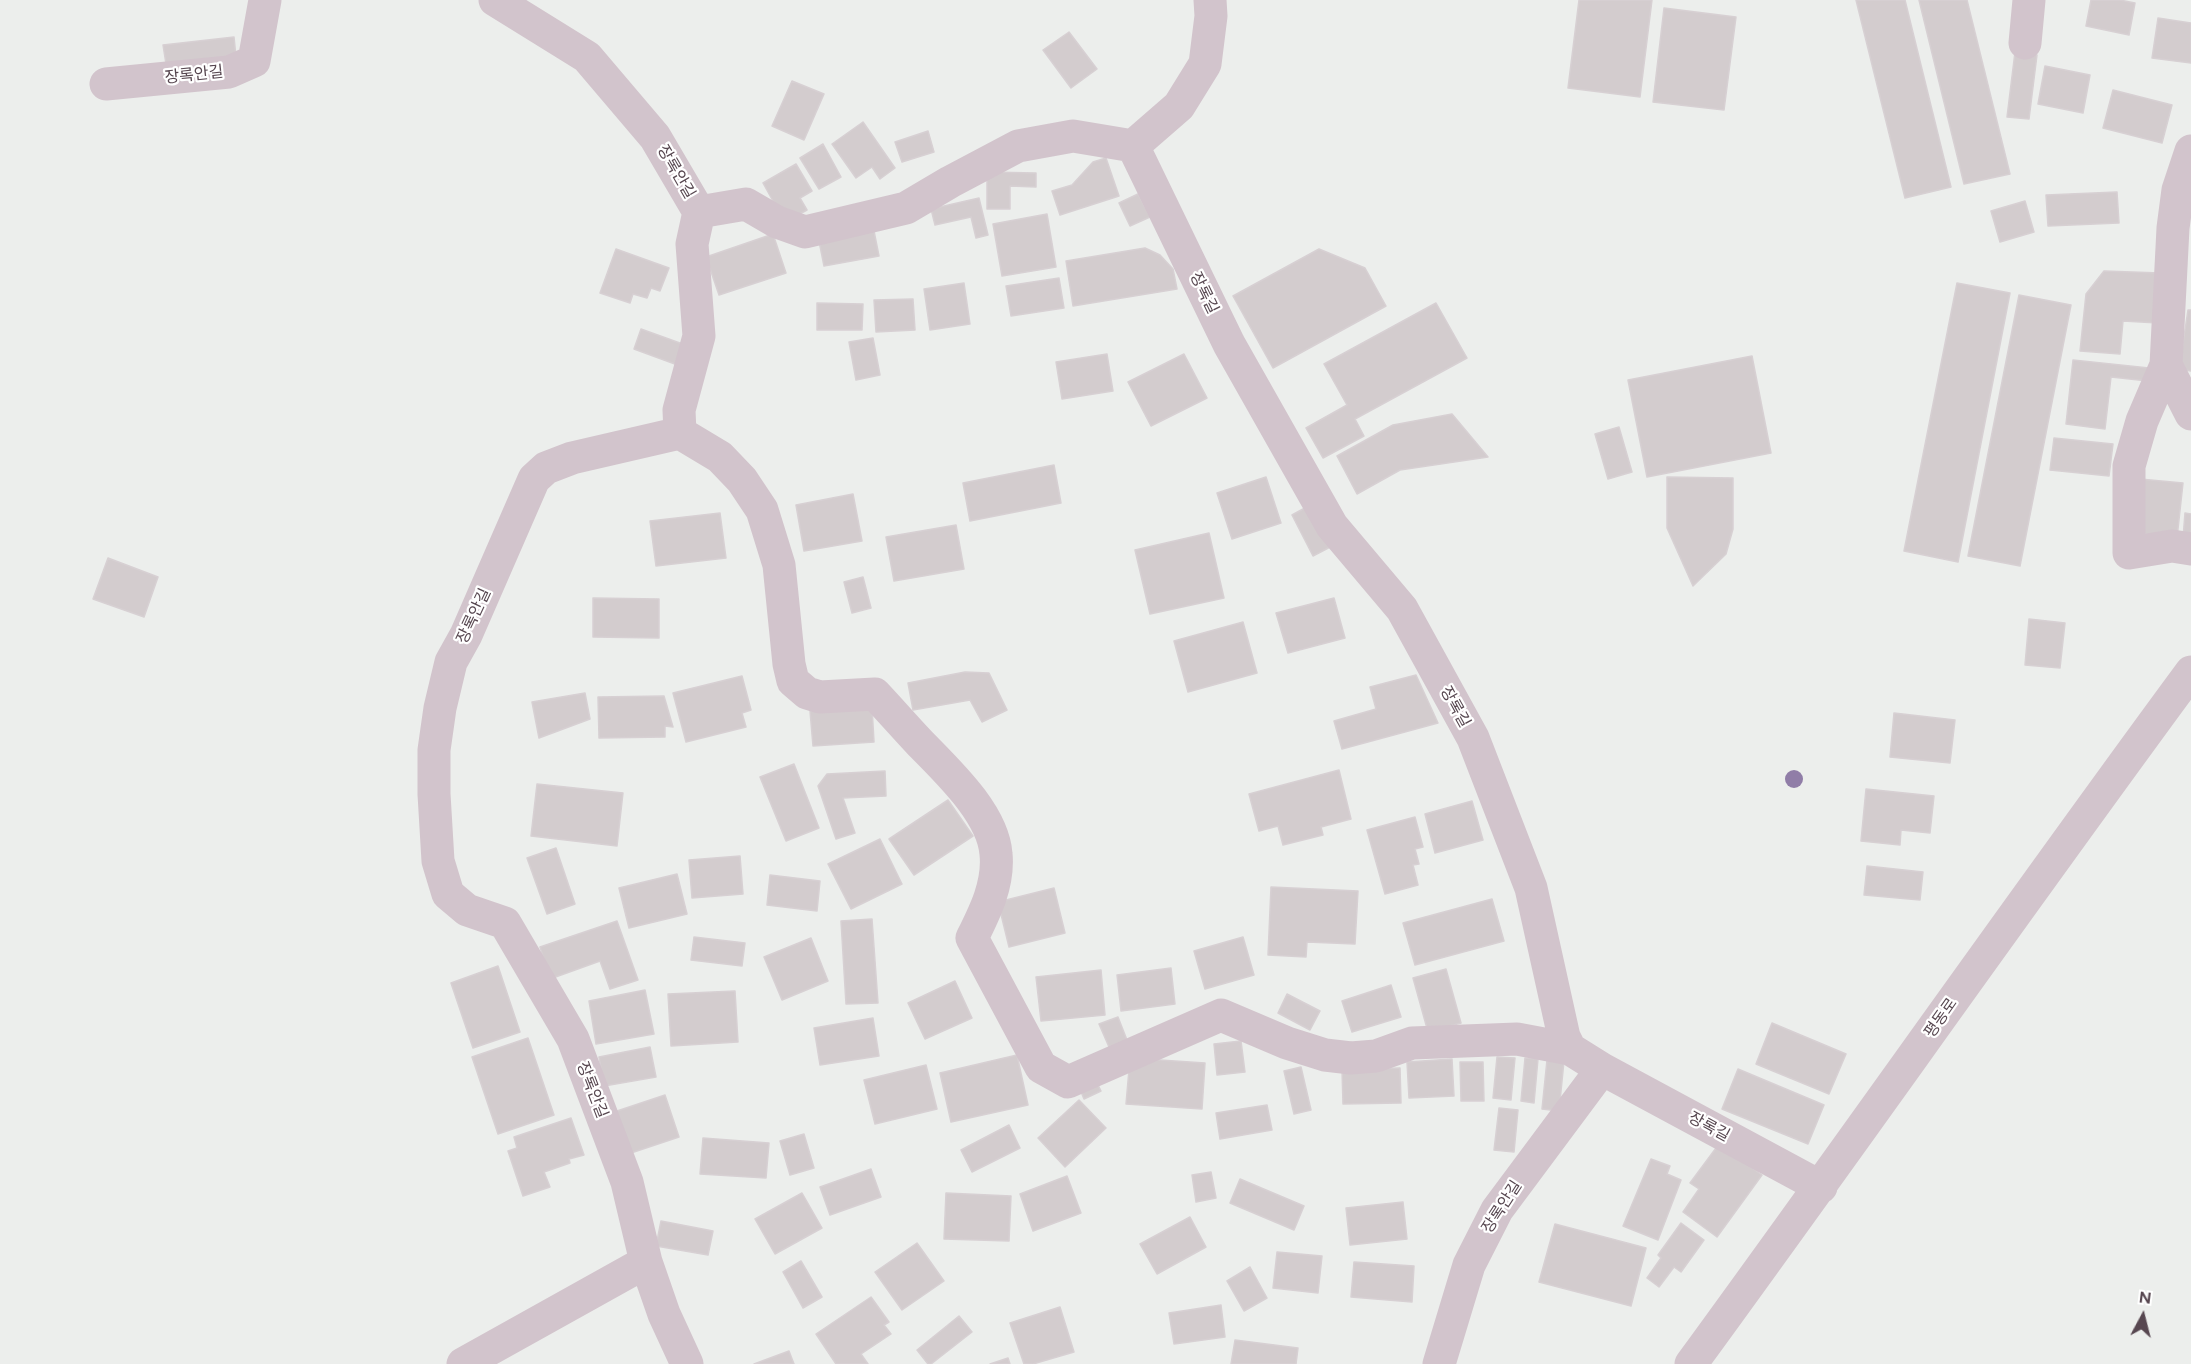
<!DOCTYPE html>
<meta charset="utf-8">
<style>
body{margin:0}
#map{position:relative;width:2191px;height:1364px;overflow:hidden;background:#eceeec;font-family:Figtree,sans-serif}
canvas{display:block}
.north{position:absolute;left:2113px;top:1286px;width:60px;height:60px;-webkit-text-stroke:4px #fff;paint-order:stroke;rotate:7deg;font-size:16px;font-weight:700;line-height:24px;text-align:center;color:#574750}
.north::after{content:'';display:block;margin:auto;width:21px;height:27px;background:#574750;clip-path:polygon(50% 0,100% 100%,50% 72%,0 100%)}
</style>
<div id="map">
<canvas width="2191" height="1364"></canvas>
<div class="north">N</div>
</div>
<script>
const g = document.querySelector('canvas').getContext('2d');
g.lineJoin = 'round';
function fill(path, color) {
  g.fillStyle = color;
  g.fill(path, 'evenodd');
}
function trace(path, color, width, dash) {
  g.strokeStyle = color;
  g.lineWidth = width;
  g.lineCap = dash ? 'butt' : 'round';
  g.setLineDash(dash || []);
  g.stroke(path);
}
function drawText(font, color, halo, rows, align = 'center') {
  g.font = font + ' Figtree,"Noto Sans KR",sans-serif';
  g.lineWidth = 4.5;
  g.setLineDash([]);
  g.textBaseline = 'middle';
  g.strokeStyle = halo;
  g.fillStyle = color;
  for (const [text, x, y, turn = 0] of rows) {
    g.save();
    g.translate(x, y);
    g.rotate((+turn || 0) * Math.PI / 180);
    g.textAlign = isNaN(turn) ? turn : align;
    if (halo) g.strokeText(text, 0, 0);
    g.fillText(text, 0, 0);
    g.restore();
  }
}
const building = new Path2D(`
 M1579 0H1652L1640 97 1568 88Z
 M1856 0H1905L1951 187 1905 198Z
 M1919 0H1967L2010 174 1964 184Z
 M2091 0H2120L2135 3 2129 35 2086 26Z
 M1664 8 1736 17 1724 110 1653 102Z
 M2158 18 2191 23V63L2152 58Z
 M1069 32 1097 69 1071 88 1043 50Z
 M234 37 236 57 166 64 163 45Z
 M2015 52 2037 55 2029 119 2007 117Z
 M2045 66 2090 75 2083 113 2038 104Z
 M792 81 824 94 804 140 772 126Z
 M2113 90 2172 105 2162 143 2103 128Z
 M863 122 895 168 880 179 872 167 856 178 832 144Z
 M928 131 934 152 902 162 895 142Z
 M823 144 841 177 819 189 800 158Z
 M1106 158 1119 196 1060 215 1052 191 1072 185 1093 162Z
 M796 164 812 191 800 198 807 210 796 216 779 212 763 183Z
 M987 172 1036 173V187L1010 186V209H987Z
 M2117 192 2119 223 2048 226 2046 195Z
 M1138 194 1150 217 1130 226 1119 203Z
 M979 198 988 235 976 238 971 217 935 225 931 209Z
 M2025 201 2034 232 2000 242 1991 211Z
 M1047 214 1056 267 1002 276 993 224Z
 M873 226 879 256 824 266 818 236Z
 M773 234 786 273 719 295 706 257Z
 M1145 248 1160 255 1173 269 1177 289 1073 306 1066 261Z
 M616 249 669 268 660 291 651 288 647 298 633 294 630 303 600 293Z
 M1319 249 1365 268 1386 306 1273 368 1233 296Z
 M2104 271 2160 273 2158 323 2123 321 2120 354 2080 351 2086 294Z
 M1059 278 1064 308 1011 316 1006 286Z
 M964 283 970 324 930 330 924 289Z
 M1957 283 2010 293 1958 562 1904 551Z
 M2019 295 2071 305 2020 566 1968 556Z
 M913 299 915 330 876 332 874 300Z
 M817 303 863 304 862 330H817Z
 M1436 303 1467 358 1355 419 1364 436 1323 458 1306 428 1347 405 1324 364Z
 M2188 310H2191V371L2179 369Z
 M641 329 691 347 683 367 634 349Z
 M873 338 880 375 856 380 849 342Z
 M1107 354 1113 391 1062 399 1056 362Z
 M1184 354 1207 398 1151 426 1128 382Z
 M1752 356 1771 453 1647 477 1628 380Z
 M2073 360 2149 368 2148 381 2111 377 2105 429 2066 424Z
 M1452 414 1488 457 1400 470 1357 494 1337 456 1393 425Z
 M1619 427 1632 472 1608 479 1595 434Z
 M2054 438 2113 444 2109 476 2050 470Z
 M1054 465 1061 503 970 521 963 483Z
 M1266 477 1281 523 1232 539 1217 493Z
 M1667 477 1733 478V529L1726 554 1693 586 1667 528Z
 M2140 479 2183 483 2177 538 2135 533Z
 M853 494 862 541 804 551 796 505Z
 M1312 504 1334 545 1313 556 1292 515Z
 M720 513 726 558 656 566 650 521Z
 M2185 513 2191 514V538H2183Z
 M956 525 964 569 894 581 886 537Z
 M1209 533 1224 598 1150 614 1135 550Z
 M108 558 158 577 144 617 93 599Z
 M863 577 871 608 852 613 844 582Z
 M593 598 659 599V638L593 637Z
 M1334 598 1345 638 1288 653 1276 613Z
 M2029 619 2065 623 2060 668 2025 665Z
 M1243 622 1257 673 1188 692 1174 641Z
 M965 672 989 673 1007 710 982 722 970 700 913 710 908 683Z
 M1416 675 1438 723 1342 749 1334 721 1376 709 1370 687Z
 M742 676 751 710 742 713 746 727 686 742 673 693Z
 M585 693 590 719 539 738 532 702Z
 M664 696 673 727 665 726V737L599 738 598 697Z
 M872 707 874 742 813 746 810 711Z
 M1894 713 1955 720 1950 763 1890 757Z
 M794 764 819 828 786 841 760 777Z
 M1339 770 1351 819 1321 827 1323 835 1283 845 1278 826 1259 831 1249 794Z
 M885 771 886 796 843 798 855 833 836 839 818 786 827 774Z
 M537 784 623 793 617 846 531 836Z
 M1866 789 1934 796 1930 833 1901 830 1900 845 1861 841Z
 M948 800 973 836 914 875 889 839Z
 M1472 801 1483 840 1435 853 1425 814Z
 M1415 817 1423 847 1415 849 1419 864 1413 865 1418 885 1385 894 1367 830Z
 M880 839 902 884 851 909 828 864Z
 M556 848 575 904 547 914 527 858Z
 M740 856 743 894 692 898 689 860Z
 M1867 866 1923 872 1920 900 1864 895Z
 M677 874 687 914 629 928 619 888Z
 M770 875 820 881 817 911 767 905Z
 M1271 887 1358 891 1355 944 1307 942 1306 957 1268 955Z
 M1054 888 1065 933 1009 947 998 902Z
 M1492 899 1504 941 1415 965 1403 923Z
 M872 919 878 1003 846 1004 841 921Z
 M617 921 638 980 610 989 600 961 550 979 540 947Z
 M694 937 745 943 742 966 691 960Z
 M1243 937 1254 975 1205 989 1194 951Z
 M811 938 828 981 782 1000 764 957Z
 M498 966 520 1032 473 1048 451 983Z
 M1171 968 1175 1004 1121 1011 1117 975Z
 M1446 969 1461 1023 1428 1032 1413 978Z
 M1101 970 1105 1015 1041 1021 1036 977Z
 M955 981 972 1018 925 1039 908 1003Z
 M1391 985 1401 1017 1352 1032 1342 1001Z
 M645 990 654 1034 596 1044 589 1001Z
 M735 991 738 1042 671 1046 668 994Z
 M1287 994 1320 1011 1310 1030 1278 1013Z
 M1118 1017 1127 1040 1109 1047 1099 1024Z
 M873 1018 879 1056 820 1065 814 1028Z
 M1772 1023 1846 1054 1829 1094 1756 1064Z
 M528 1038 554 1115 498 1134 472 1057Z
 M1241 1041 1245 1072 1217 1075 1214 1044Z
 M650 1047 656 1077 604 1086 599 1057Z
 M1017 1055 1028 1105 951 1122 940 1073Z
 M1497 1057 1515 1058 1511 1100 1493 1098Z
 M1130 1058 1205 1063 1202 1109 1126 1104Z
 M1525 1058 1538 1059 1534 1103 1521 1101Z
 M1452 1059 1454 1096 1409 1098 1407 1062Z
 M1547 1060 1564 1061 1559 1111 1542 1109Z
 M1460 1062H1483L1484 1101H1461Z
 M926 1065 937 1109 875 1124 864 1080Z
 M1301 1067 1311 1110 1294 1114 1284 1071Z
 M1400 1068 1401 1103 1343 1104 1342 1070Z
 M1738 1069 1824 1105 1808 1144 1722 1109Z
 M1095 1079 1101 1091 1084 1099 1079 1087Z
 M665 1095 679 1137 628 1154 614 1112Z
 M1079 1100 1106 1128 1065 1167 1038 1138Z
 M1267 1105 1272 1130 1220 1139 1216 1113Z
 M1499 1108 1518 1110 1514 1152 1494 1150Z
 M571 1118 584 1155 569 1159 570 1163 544 1172 550 1187 523 1196 508 1151 517 1148 514 1137Z
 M1009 1125 1020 1148 972 1172 961 1150Z
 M804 1134 814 1168 790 1175 780 1141Z
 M703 1138 769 1143 766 1178 700 1174Z
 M1719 1144 1762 1175 1717 1237 1683 1212 1699 1189 1690 1183Z
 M1651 1159 1670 1166 1667 1174 1681 1180 1658 1240 1623 1226Z
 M871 1169 881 1197 830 1215 820 1187Z
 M1211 1172 1216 1198 1196 1202 1192 1175Z
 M1067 1176 1081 1213 1033 1231 1020 1194Z
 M1240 1179 1304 1206 1294 1230 1230 1203Z
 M802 1193 822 1228 775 1254 755 1219Z
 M946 1193 1011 1196 1009 1241 944 1239Z
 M1403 1202 1407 1239 1350 1245 1346 1208Z
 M1190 1217 1206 1247 1157 1274 1140 1244Z
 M661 1221 713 1231 708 1255 656 1246Z
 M1681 1223 1704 1240 1681 1272 1674 1267 1659 1287 1647 1278 1661 1258 1658 1255Z
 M1555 1224 1646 1248 1631 1306 1539 1282Z
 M917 1243 944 1281 902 1310 875 1272Z
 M1277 1252 1322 1256 1318 1293 1273 1288Z
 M801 1261 822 1297 803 1308 783 1272Z
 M1354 1262 1414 1266 1412 1302 1351 1297Z
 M1250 1267 1267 1298 1244 1311 1227 1281Z
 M871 1297 889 1322 884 1325 891 1334 861 1354 868 1364H836L816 1334Z
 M1221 1305 1225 1337 1174 1344 1169 1313Z
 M1060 1307 1074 1352 1033 1364H1024L1010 1323Z
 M959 1316 972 1332 931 1364H928L917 1350Z
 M1235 1340 1298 1348 1296 1364H1231Z
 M789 1351 794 1364H754Z
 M1008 1358 1010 1364H990Z`);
fill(building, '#d3ccce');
trace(building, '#d7d0d3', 1.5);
trace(new Path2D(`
 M495 0 587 57 655 137 699 212 692 244 699 336 679 410 680 433 572 458 546 468 534 479 466 635 451 662 440 708 434 750V794L438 861 448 894 467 910 505 923 573 1039 627 1182 646 1262 664 1314 687 1364
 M1210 0 1211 16 1205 64 1179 106 1133 146 1229 344 1332 526 1402 609 1473 738 1531 888 1564 1037 1570 1049 1602 1069 1821 1187
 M2025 43 2029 0
 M106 84 229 72 254 61 265 0
 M2191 151 2178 190 2173 228 2166 365 2142 421 2129 466V553L2172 546 2191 549
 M699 212 746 204 777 222 805 232 906 208 950 182 1018 146 1073 136 1133 146
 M2166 365 2191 414
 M680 433 720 457 742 480 762 510 779 565 789 664 793 681 807 693 820 697 875 694C890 710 904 726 919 742 947 771 993 813 996 854 999 884 985 912 972 938L1041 1067 1068 1082 1221 1015 1287 1043 1325 1055 1351 1058 1376 1056 1412 1043 1517 1039 1570 1049
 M463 1364 646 1262
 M1439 1364 1469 1265 1497 1210 1602 1069
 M1691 1364C1859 1134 2022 901 2191 672`), '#d2c4cc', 33);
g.fillStyle = '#907da7';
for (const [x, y] of [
 [1794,779]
]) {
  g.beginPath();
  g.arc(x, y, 9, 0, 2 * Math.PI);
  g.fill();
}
drawText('16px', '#574750', '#fff', [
 ["장록안길",194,75,-6],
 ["장록안길",676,172,60],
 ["장록길",1204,293,64],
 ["장록안길",474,616,-65],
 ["장록길",1455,707,61],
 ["평동로",1941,1018,-55],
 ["장록안길",592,1090,69],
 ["장록길",1709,1127,28],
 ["장록안길",1502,1207,-57]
]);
</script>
